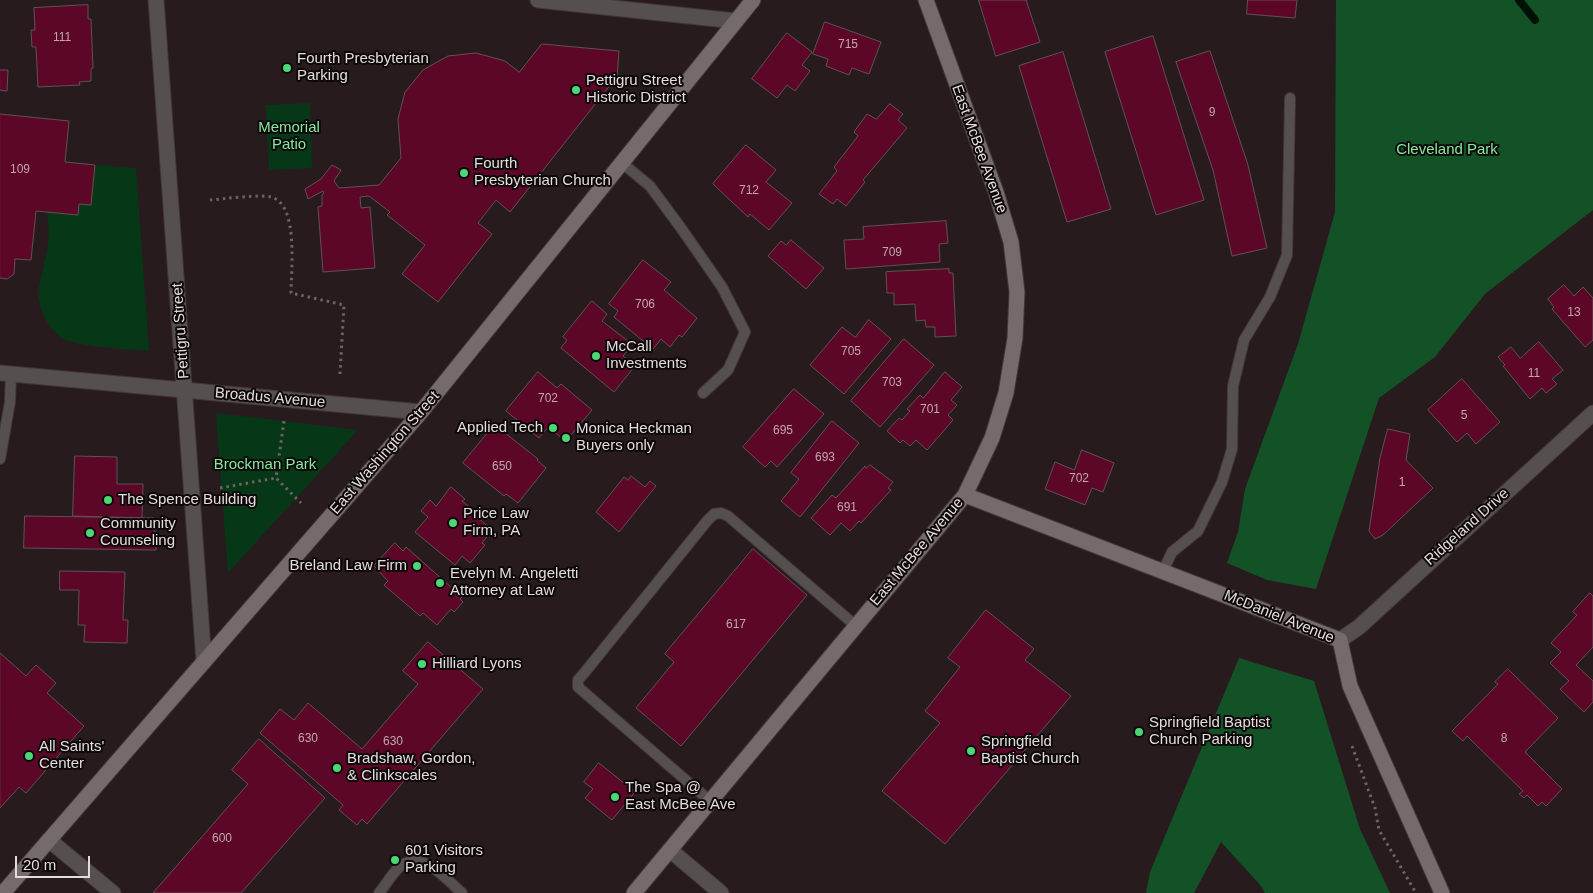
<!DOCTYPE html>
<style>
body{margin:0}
#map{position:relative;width:1593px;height:893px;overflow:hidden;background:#281b1e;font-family:Helvetica,sans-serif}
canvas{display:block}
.scale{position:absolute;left:15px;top:856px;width:75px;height:22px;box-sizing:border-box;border:2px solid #e4dbdc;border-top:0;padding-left:6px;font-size:15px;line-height:18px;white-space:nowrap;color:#e4dbdc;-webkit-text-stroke:4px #0d0809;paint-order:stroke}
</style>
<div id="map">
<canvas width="1593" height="893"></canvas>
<div class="scale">20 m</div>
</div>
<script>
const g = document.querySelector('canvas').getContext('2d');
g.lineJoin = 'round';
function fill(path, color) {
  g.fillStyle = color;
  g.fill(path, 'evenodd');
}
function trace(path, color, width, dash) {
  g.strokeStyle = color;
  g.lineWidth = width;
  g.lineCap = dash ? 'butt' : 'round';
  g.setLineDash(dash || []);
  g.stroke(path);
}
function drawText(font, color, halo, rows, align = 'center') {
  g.font = font + ' Helvetica,sans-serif';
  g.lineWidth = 4;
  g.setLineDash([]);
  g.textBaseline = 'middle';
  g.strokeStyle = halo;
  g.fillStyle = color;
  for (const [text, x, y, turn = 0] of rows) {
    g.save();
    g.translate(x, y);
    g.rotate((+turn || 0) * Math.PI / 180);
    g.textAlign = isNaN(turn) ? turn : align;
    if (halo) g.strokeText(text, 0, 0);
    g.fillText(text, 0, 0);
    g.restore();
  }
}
fill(new Path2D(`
 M310 103 312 168 269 170 266 105Z
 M95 165 136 168 149 351C131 349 75 347 62 338 47 328 36 304 39 287 45 256 52 245 47 212L79 204Z
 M216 413 358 430 228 573Z`), '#063817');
fill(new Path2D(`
 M1336 0H1593V210L1485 294 1435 357 1379 398 1316 589 1267 580 1227 563 1238 532 1245 489 1298 344 1335 212Z
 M1239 658 1314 681 1360 829 1390 893H1265L1261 886 1221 842 1194 893H1146L1150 872Z`), '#135127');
trace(new Path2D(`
 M1519 0 1535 20`), '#001203', 8);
const building = new Path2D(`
 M979 0H1026L1040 42 996 56Z
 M1248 0H1297L1295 18 1247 14Z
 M88 5V19H91L93 68 91 69V81L79 82 80 85 38 87 36 47H32L31 30H35L34 8Z
 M825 22 881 42 869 74 852 68 849 75 826 66 828 59 813 54Z
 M787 33 812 52 802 65 810 71 795 91 787 85 777 98 752 79Z
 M1153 36 1204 200 1156 215 1105 52Z
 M542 44 619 51 617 79H615L510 212 496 200 478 223 492 234 438 302 402 274 425 245 387 215 390 212 369 196 360 197 361 208 370 207 375 268 323 272 318 207 322 206V195L324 193 323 191 308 199 305 189 321 179 332 165 341 170 334 181 339 188 379 185 401 158 398 119 405 92 423 70 448 56 476 53 505 61 519 72Z
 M1210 51 1248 165 1267 248 1232 256 1213 170 1176 62Z
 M1063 52 1111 209 1067 222 1019 66Z
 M0 70H8L7 91 0 90Z
 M890 104 903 114 898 120 907 128 863 180 865 182 846 206 837 199 833 204 819 194 837 171 834 167 858 136 854 132 867 114 876 119Z
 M0 114 69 121 65 162 95 165 91 205 79 204 78 215 36 211 31 260 15 259 14 274 7 279 0 278Z
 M746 145 776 170 766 182 792 203 769 230 750 214 748 217 713 184Z
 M946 221 948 243 939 244 940 262 846 269 844 240 864 239 863 227Z
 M791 240 824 268 806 289 768 256 781 241 786 245Z
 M643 260 671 282 664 290 697 318 682 337 679 335 670 347 661 339 653 349 614 317 618 311 609 304Z
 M949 269V273H953L956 336 935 337V327H926L925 320 916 321 915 304 894 305V293H887L886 272Z
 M1564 285 1574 296 1583 287 1593 298V340L1585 347 1552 309 1554 307 1548 299Z
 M592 301 607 314 602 321 628 341 626 344 630 348 623 356 635 366 614 392 561 348 567 340 563 337Z
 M869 320 891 339 844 394 810 365 842 327 855 337Z
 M904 339 934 365 880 427 851 401Z
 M1539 342 1563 370 1552 379 1557 384 1546 393 1542 388 1530 399 1503 366 1505 365 1498 357 1511 347 1520 358Z
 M538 372 557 388 561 384 592 410 566 441 548 427 539 438 506 411Z
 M945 372 962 387 951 400 957 405 948 415 953 420 927 450 916 440 910 446 903 440 900 443 887 431 899 418 902 420 910 411 907 409 920 395 923 398Z
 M1462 379 1500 422 1476 444 1467 433 1457 442 1428 410Z
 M794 389 824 414 777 467 771 461 765 467 743 447Z
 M832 421 859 443 800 517 781 501 799 479 791 473Z
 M492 428 497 432 500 429 538 459 537 460 546 468 518 503 506 494 504 496 463 463Z
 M1388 429 1410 434 1406 460 1433 488 1383 535 1375 539 1369 531 1380 458Z
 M1082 450 1114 463 1103 492 1092 488 1085 505 1045 489 1055 462 1074 470Z
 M75 456 117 457V484H143L142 518 73 516Z
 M870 465 893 482 888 488 891 490 861 523 859 521 850 531 841 523 830 535 811 518 832 495 836 498 865 466 866 468Z
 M631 476 645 487 650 481 656 486 619 532 596 512 624 477 628 480Z
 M451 487 465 499 462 501 478 514 477 517 492 530 482 543 485 545 470 563 462 556 455 565 415 532 428 517 421 511 430 500 436 506Z
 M25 516 154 518 156 550 24 548Z
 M395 543 403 551 406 547 462 597 460 599 463 602 454 612 451 609 437 625 423 613 420 616 384 585 388 581 374 566Z
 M753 549 807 595 681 746 636 708 674 662 665 654Z
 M60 571 125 572 123 620H128L127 643 84 642 85 625H78L79 590H60Z
 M1590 593 1593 596V647L1576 665 1593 681V702L1584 712 1560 689 1569 681 1550 663 1561 652 1551 643 1577 615 1573 612Z
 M986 610 1034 649 1025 660 1071 696 945 844 882 791 940 723 925 711 960 667 948 658Z
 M428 642 483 689 367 824 362 819 357 825 339 810 343 805 260 733 280 709 294 720 308 703 362 749 418 684 403 671Z
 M0 653 26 676 36 665 56 683 47 693 84 726 26 793 19 787 0 808Z
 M1508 669 1558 718 1525 752 1562 789 1546 806 1542 802 1538 806 1527 795 1524 798 1519 794 1523 791 1467 736 1463 741 1452 731 1498 684 1495 682Z
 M259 739 325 798 241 893H153L248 784 232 770Z
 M599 763 635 792 612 820 585 798 593 789 584 782Z`);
fill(building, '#5c0728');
trace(building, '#605154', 1);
const lane = new Path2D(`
 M622 163 650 186 681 228 722 287 745 332 728 370 703 393
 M0 459 10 402 11 374
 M1163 571 1172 552 1198 531 1222 482 1232 449 1233 386 1244 340 1270 297 1287 255 1290 98
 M710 801 578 687V680L585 672 707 521 714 514 721 513 728 516 856 626
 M379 893C386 885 393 871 402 865 424 851 447 880 462 893`);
const street = new Path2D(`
 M156 0 204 662
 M538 0 736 21
 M0 373 421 412
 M1340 640 1359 627 1593 413
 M49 840 113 893
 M670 850 721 893`);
const secondary = new Path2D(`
 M965 495 1340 640 1350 686 1442 893
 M3 893 421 412 753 0
 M634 893 965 495 992 438 1006 393 1015 338 1017 292 1011 242 996 192 926 0`);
trace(lane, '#423639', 12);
trace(street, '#423639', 17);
trace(secondary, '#423639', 17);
trace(new Path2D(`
 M210 200C223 199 260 194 271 197 299 204 291 270 291 293L344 305 340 374
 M284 421 276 478 301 503
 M220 488 276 478
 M1352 746 1375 808 1379 830 1416 893`), '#6d6264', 3, [2.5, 4]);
trace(lane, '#564f50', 10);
trace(street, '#564f50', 15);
trace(secondary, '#756a6c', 15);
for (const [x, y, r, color] of [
 [287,68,5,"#4dd676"],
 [576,90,5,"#4dd676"],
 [464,173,5,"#4dd676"],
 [596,356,5,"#4dd676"],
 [553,428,5,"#4dd676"],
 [566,438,5,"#4dd676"],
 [108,500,5,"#4dd676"],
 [453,523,5,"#4dd676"],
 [90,533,5,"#4dd676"],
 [417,566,5,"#4dd676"],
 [440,583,5,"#4dd676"],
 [422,664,5,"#4dd676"],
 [1139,732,5,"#4dd676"],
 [971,751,5,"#4dd676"],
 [29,756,5,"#4dd676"],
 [337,768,5,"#4dd676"],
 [615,797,5,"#4dd676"],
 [395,860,5,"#4dd676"]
]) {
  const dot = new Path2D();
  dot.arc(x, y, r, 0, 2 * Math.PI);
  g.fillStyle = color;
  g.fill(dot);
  trace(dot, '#0d0809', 2);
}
drawText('12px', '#c2a6af', null, [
 ["111",62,38],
 ["715",848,45],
 ["9",1212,113],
 ["109",20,170],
 ["712",749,191],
 ["709",892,253],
 ["706",645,305],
 ["13",1574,313],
 ["705",851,352],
 ["11",1534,374],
 ["703",892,383],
 ["702",548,399],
 ["701",930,410],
 ["5",1464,416],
 ["695",783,431],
 ["693",825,458],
 ["650",502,467],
 ["702",1079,479],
 ["1",1402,483],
 ["691",847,508],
 ["617",736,625],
 ["630",308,739],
 ["8",1504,739],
 ["630",393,742],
 ["600",222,839]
]);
drawText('15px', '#e4dbdc', '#0d0809', [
 ["Fourth Presbyterian",297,59],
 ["Parking",297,76],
 ["Pettigru Street",586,81],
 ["Historic District",586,98],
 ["Fourth",474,164],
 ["Presbyterian Church",474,181],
 ["McCall",606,347],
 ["Investments",606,364],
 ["Applied Tech",543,428,"right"],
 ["Monica Heckman",576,429],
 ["Buyers only",576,446],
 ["The Spence Building",118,500],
 ["Price Law",463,514],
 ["Firm, PA",463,531],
 ["Community",100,524],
 ["Counseling",100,541],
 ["Breland Law Firm",407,566,"right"],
 ["Evelyn M. Angeletti",450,574],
 ["Attorney at Law",450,591],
 ["Hilliard Lyons",432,664],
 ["Springfield Baptist",1149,723],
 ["Church Parking",1149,740],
 ["Springfield",981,742],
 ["Baptist Church",981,759],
 ["All Saints'",39,747],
 ["Center",39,764],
 ["Bradshaw, Gordon,",347,759],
 ["& Clinkscales",347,776],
 ["The Spa @",625,788],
 ["East McBee Ave",625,805],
 ["601 Visitors",405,851],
 ["Parking",405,868]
], 'left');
drawText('15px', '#84eb9c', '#0d0809', [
 ["Memorial",289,128],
 ["Patio",289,145],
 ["Cleveland Park",1447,150],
 ["Brockman Park",265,465]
]);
drawText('15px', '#e4dbdc', '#0d0809', [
 ["East McBee Avenue",979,149,70],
 ["Pettigru Street",181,331,-94],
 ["Broadus Avenue",270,398,5],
 ["East Washington Street",385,453,-49],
 ["Ridgeland Drive",1467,527,-42],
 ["East McBee Avenue",917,552,-50],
 ["McDaniel Avenue",1279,617,22]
]);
</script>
